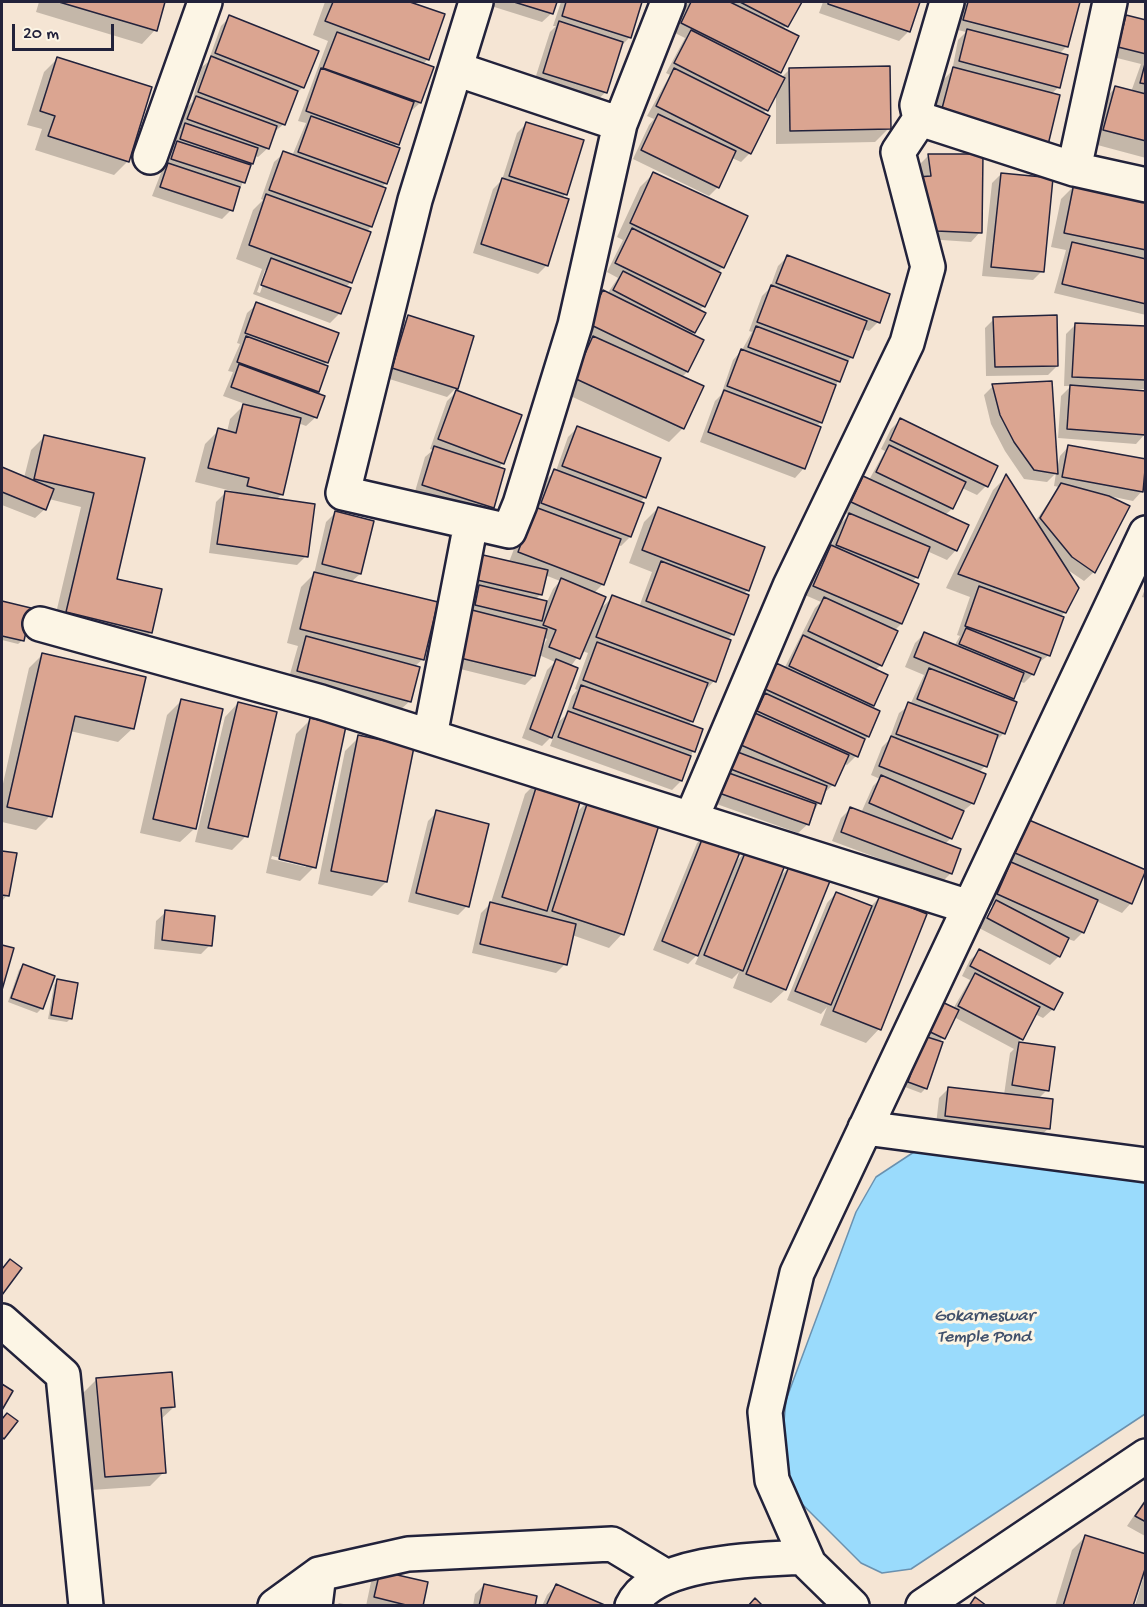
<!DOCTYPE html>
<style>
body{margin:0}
#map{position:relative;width:1147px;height:1607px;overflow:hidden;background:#f5e5d4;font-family:"Gochi Hand",sans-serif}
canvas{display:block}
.frame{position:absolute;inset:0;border:3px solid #22223b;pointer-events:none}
.scale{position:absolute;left:12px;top:24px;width:102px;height:27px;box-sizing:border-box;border:3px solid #22223b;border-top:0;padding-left:8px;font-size:18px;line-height:21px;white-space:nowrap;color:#22223b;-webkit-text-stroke:4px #fcf5e5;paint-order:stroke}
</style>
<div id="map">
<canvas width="1147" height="1607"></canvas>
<div class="frame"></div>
<div class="scale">20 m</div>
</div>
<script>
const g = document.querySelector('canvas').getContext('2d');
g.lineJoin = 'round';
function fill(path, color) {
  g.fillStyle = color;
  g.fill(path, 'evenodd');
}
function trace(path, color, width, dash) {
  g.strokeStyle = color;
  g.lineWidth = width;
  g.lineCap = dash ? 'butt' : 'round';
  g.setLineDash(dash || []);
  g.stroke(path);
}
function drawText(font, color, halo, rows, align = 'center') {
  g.font = font + ' "Gochi Hand",sans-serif';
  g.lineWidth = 6;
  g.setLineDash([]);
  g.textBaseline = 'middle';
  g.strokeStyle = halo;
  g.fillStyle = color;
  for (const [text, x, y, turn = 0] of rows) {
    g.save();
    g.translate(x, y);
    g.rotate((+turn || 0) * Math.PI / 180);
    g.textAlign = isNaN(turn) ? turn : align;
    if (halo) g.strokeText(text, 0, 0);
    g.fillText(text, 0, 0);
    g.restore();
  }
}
const water = new Path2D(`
 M917 1150 1145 1173V1414L911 1569 882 1573 861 1563 793 1495 780 1466 786 1400 856 1212 876 1177Z`);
fill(water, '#9adbfc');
trace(water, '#6a91af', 1.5);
fill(new Path2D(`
 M39 2H164L155 30 142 44 36 12Z
 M325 2H406L443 15 428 59 423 64 432 68 420 103 410 112 394 148 386 183 381 188 371 227 366 232 351 282 345 288 340 313 330 323 253 294 262 269 236 259 253 210 263 200 261 199 274 162 284 153 292 156 306 123 298 121 328 41 313 35ZM265 270H268L260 293 257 292Z
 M489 2H555L552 13 542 22 488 5Z
 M561 2H640L630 37 620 47 606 92 596 101 534 82 550 32 556 26H553Z
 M688 2H800L783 30 780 72 777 75 781 78 789 70 889 128 875 142 776 144V93L763 114 750 153 741 162 732 158 718 187 709 196 633 159 649 125 654 119 647 116 670 75 666 73 685 38 673 32Z
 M823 2H919L909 31 899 41 819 13Z
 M962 2 1078 3 1067 46 1059 54V87L1051 94 927 130 940 83 952 71 958 40 966 32 954 29Z
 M230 17 303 87 295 95 284 124 273 133 268 148 258 157 254 156 231 210 222 219 152 196 176 134 181 129 179 128 187 107 192 102 202 67 208 62 221 26Z
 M1127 17 1146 21V158L1090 143 1101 102 1115 88 1131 92 1141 64 1109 56 1117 26Z
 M58 58 128 161 114 175 35 150 42 129 27 125 44 72Z
 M526 124 566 194 561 198 547 265 538 274 473 253 493 189 502 180 517 133Z
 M928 156 980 232 971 242 927 239 919 165Z
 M654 173 723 267 717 273 704 306 698 311 694 332 690 335 702 341 687 372 681 378 683 428 669 442 562 392 580 351 593 339 579 332 594 301 603 292 607 294 618 278 607 272 623 240 617 237 640 187Z
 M1001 174 1042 271 1033 280 982 276 992 183Z
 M1075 185 1146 199V315L1054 293 1066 250 1051 247 1061 199Z
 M787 257 878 322 869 331 863 329 852 357 845 364 821 422 816 427 804 468 795 478 700 442 715 401 721 395 733 360 742 350 752 332 749 331 762 296 770 288 778 266Z
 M257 304 327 362 323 366 315 394 316 417 306 426 298 423 282 494 276 500 306 556 297 565 209 553 216 502 225 493 236 494V492L195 482 205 444 219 430 227 432 230 419 245 404 223 396 233 372 228 371 240 344 237 343 247 313Z
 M409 317 456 388 447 397 383 377 399 326Z
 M994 319 1057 366 1048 375 986 376 985 328Z
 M1075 325 1146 328V389H1133L1132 391 1145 434 1136 444 1058 438 1061 396 1071 386H1064L1066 334Z
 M993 386 1057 468 1060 456 1069 446 1146 461V470L1142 491 1133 501 1109 496 1128 506 1094 572 1084 581 1065 568V612L1060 617 1049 655 1037 664 1033 674 1024 683 1019 681 1010 701 1004 733 994 743 985 766 979 772 973 803 962 812 951 838 944 845 951 873 942 882 832 841 841 818 850 809 861 813 873 786 880 779 871 775 882 747 889 740 899 713 910 705 924 675 905 667 915 643 924 634 954 646 960 636 957 635 970 597 946 588 993 490 1006 477 1035 522 1059 487 1054 486 1056 473 1047 482 1024 479 1005 451 991 424 984 395Z
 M456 392 503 463 498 468 492 507 483 516 414 495 425 457 433 450 430 449 447 401Z
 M901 419 986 486 977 495 962 488 952 509 945 515 956 550 947 560 927 551 916 578 912 582 901 624 894 631 881 665 875 670 868 736 856 756 847 765 843 763 833 785 823 794 808 824 798 833 711 802 760 700 757 699 767 674 777 665 784 669 815 608 821 602 805 595 822 556 831 547 840 524 849 515 843 512 854 487 863 478 869 480 885 451 881 449 891 429Z
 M577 428 645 497 639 503 642 504 630 537 621 546 618 545 603 584 594 593 599 610 613 597 639 607 652 572 629 563 644 522 658 508 748 590 744 594 733 634 727 640 714 681 703 693 692 721 688 725 693 751 681 781 672 790 550 746 555 733 542 746 522 738 547 670 555 662 539 655 547 639 543 637 534 676 525 685 448 666 471 596 476 591 469 589 474 565 483 556 509 562 526 518 534 510 545 480 556 471 568 437ZM545 575 560 581 553 589 547 602 535 600 541 594ZM582 651 588 653 575 689 577 690 572 696 565 716 555 725 571 666Z
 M45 436 143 459 115 580 151 632 137 646 53 626 81 507 49 499 45 509 35 518 2 505V469L24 478 31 450Z
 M336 512 360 574 351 582 423 659 414 667 410 701 400 710 288 681 298 646 287 643 301 587 314 574 326 522Z
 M1146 586V598L1142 597Z
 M2 603 30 609 23 640 18 644 2 640Z
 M43 654 132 729 118 742 70 731 50 816 36 830 2 822V788L29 668Z
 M181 701 221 710 194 829 180 842 140 833 167 715Z
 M238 703 246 836 232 850 195 842 225 717Z
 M310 720 314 867 300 881 266 873 296 734ZM272 856 306 864V867L271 859Z
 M359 737 412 748 386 882 372 896 318 884 345 751Z
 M539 780 575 814 589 800 622 934 609 948 572 935 565 964 556 973 472 953 481 913 491 903 525 794Z
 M437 812 467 906 458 915 408 902 428 821Z
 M1030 822 1131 903 1122 913 1096 901 1083 932 1074 941 1068 939 1059 956 1050 965 979 928 993 906 988 904 1002 873 1010 864 1007 863 1020 831Z
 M706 834 734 864 747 850 779 878 790 866 785 990 771 1003 733 988 739 972 732 979 695 964 701 951 688 964 653 950 697 843Z
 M2 852 15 855 7 895 3 900Z
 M836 893 870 907 880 897 925 915 879 1029 866 1043 820 1025 827 1007 821 1014 787 1000 827 903Z
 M166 912 210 945 201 954 154 949 156 921Z
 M2 946 12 949 2 985Z
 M980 951 1053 1009 1043 1018 1035 1014 1018 1043 1053 1048 1047 1090 1038 1099 1049 1128 1039 1137 936 1125 939 1098 949 1088 1004 1095 1010 1053 1014 1049 954 1017 939 1043 926 1088 921 1093 905 1087 923 1035 953 1009 970 980 962 976 970 960Z
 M23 966 42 1008 37 1013 8 1002 19 970Z
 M58 981 71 1018 67 1022 48 1019 54 985Z
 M97 1379 174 1407 160 1420 164 1472 150 1486 91 1490 83 1393Z
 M1146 1498V1535L1145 1536 1127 1526Z
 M1086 1536 1141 1575 1146 1571V1606H1135L1143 1579H1140L1131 1606H1055L1072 1550Z
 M380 1573 421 1606H366L371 1582Z
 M484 1585 533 1606H473L475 1594Z
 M556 1585 604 1606H542L547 1595Z
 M339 1603 353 1606H336Z`), '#0003');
const building = new Path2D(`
 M59 2H165L157 31Z
 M333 2H410L445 14 429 60 325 21Z
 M514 2H557L553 14Z
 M566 2H642L631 38 562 16Z
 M691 2H730L799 36 781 73 681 23Z
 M740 2H802L788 27Z
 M828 2H920L910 32 828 4Z
 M968 2H1080L1068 47 963 20Z
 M229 15 319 51 304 88 215 53Z
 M1126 15 1146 20V54L1118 47Z
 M559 21 623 42 607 93 543 73Z
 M967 29 1068 55 1060 88 959 61Z
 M691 30 785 78 768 111 674 63Z
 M337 32 434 67 421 103 323 68Z
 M211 56 298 91 285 125 198 92Z
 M57 57 152 87 129 162 48 136 55 116 40 111Z
 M1146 60V84L1140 83Z
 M890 66 891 129 790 131 789 68Z
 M953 67 1060 95 1048 145 940 116Z
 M321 68 414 102 399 145 306 111Z
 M674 68 770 116 751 154 656 106Z
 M1115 86 1146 94V141L1103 130Z
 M196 96 277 126 269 149 187 119Z
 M658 114 736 151 719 188 641 150Z
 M311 116 400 148 387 184 298 152Z
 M526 122 584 140 567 195 509 176Z
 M185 123 258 148 253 164 180 139Z
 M177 141 251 165 245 183 171 159Z
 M283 151 386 188 372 227 269 190Z
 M928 154H983L982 233 936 231 917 177 931 176Z
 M168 163 240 187 233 211 160 187Z
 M653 172 748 216 724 268 630 223Z
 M1001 173 1053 178 1044 272 991 267Z
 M502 178 569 199 548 266 481 244Z
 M1074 183 1146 198V250L1064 233Z
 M266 194 371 232 352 283 249 245Z
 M632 228 721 273 705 307 615 263Z
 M1072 242 1146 259V304L1062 284Z
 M787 255 890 294 880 323 776 283Z
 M271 258 351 288 341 314 261 285Z
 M623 271 706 313 695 333 613 290Z
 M771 285 867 321 853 358 757 322Z
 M603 290 704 340 688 372 587 323Z
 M256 302 339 333 328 363 245 333Z
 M408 315 474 336 458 389 392 368Z
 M1057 315 1058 366 995 367 993 317Z
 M1075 323 1146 326V380L1072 377Z
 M756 326 848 361 840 382 748 347Z
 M246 336 328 366 319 392 237 362Z
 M593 336 704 386 684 429 574 378Z
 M741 349 836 385 822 423 727 386Z
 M239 364 325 396 317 418 231 387Z
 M1052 381 1058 474 1034 470 1014 442 1000 415 992 384Z
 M1070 385 1146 391V435L1067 429Z
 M456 390 522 415 504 464 438 439Z
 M724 390 821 427 805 469 708 432Z
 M243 404 301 418 283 495 247 486 249 478 208 468 218 428 236 433Z
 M900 418 998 466 988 487 890 440Z
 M577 426 661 458 646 498 562 466Z
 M44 435 145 458 117 579 162 589 152 633 66 612 94 493 34 479Z
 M889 445 966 482 953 509 876 472Z
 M1068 445 1146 459 1143 492 1062 477Z
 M434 446 505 469 494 508 422 485Z
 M2 467 54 489 46 510 2 492Z
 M554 469 644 503 631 537 541 503Z
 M1006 474 1079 588 1066 613 958 574Z
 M863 476 969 525 957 551 851 502Z
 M1061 483 1109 496 1130 506 1095 573 1072 557 1040 518Z
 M225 491 315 504 308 557 217 544Z
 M535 507 621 539 604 585 518 552Z
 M658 507 765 547 749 591 642 550Z
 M335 511 374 521 361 574 322 564Z
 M849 513 930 547 918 578 836 545Z
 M831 545 919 584 902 624 813 586Z
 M483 555 548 570 542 595 477 580Z
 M661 561 749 595 734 635 646 601Z
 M314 572 438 602 424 660 300 629Z
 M561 578 606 597 580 659 549 647 556 630 543 625Z
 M479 585 547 601 542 621 475 605Z
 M979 586 1064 617 1050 656 965 626Z
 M612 595 731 640 716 682 596 637Z
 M824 597 898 631 882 666 808 631Z
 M2 601 31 608 24 641 2 636Z
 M468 609 547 629 535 676 456 657Z
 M966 628 1041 658 1034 675 959 644Z
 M924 632 1024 673 1014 699 914 657Z
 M803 635 888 675 874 706 789 666Z
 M306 636 420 667 411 702 297 671Z
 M597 642 708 683 693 722 583 680Z
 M42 653 146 677 134 729 75 716 52 817 7 807Z
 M556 659 578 668 552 738 530 729Z
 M776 663 880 711 869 737 765 689Z
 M929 668 1017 702 1005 734 917 699Z
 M581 685 703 729 695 752 573 708Z
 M765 693 865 739 858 757 757 711Z
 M181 699 223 709 196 829 153 819Z
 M238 702 277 712 248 837 208 828Z
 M908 702 998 735 987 767 896 734Z
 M748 710 849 755 835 786 734 742Z
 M568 711 691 756 682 781 558 737Z
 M310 718 346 726 316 868 279 859Z
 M358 735 414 747 387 882 331 871Z
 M891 736 986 774 974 804 879 766Z
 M735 751 827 786 821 804 728 768Z
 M726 772 816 804 809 825 719 793Z
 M881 775 964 811 952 839 869 803Z
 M539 778 583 792 547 911 502 897Z
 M589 798 660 822 624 935 552 911Z
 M850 807 961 849 952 874 841 832Z
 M436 810 489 824 469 907 416 893Z
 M1029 820 1146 870 1132 904 1015 853Z
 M705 832 742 847 698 956 662 941Z
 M747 848 785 865 743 971 704 955Z
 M2 851 17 853 9 896 2 895Z
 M1011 862 1098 900 1084 933 997 894Z
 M790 864 830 881 786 990 746 974Z
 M836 892 872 906 831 1005 795 991Z
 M880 895 927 914 881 1030 833 1011Z
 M996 900 1069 938 1060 957 987 918Z
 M490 902 576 924 567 965 480 944Z
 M165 910 215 916 212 946 162 940Z
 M2 945 14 948 2 990Z
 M979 949 1063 993 1054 1010 970 966Z
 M23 964 55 976 43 1009 11 998Z
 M975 973 1040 1007 1023 1040 958 1006Z
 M57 979 78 983 72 1019 51 1015Z
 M940 1001 959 1010 945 1039 926 1030Z
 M924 1036 943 1042 927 1089 908 1082Z
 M1019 1042 1055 1047 1049 1091 1012 1085Z
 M948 1087 1053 1099 1050 1129 945 1116Z
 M10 1259 22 1268 2 1295V1269Z
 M172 1372 175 1407 161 1408 166 1473 105 1477 96 1378Z
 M2 1384 13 1391 2 1410Z
 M7 1413 18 1421 4 1439 2 1437V1419Z
 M1146 1500V1522L1135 1516Z
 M1085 1535 1146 1554V1566L1133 1606H1063Z
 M380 1571 428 1582 423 1606H410L374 1597Z
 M484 1584 537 1596 535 1606H479Z
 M556 1584 607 1606H546Z
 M975 1597 987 1606H969Z
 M755 1598 763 1606H748Z`);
fill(building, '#dba591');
trace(building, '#22223b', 1.5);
const minor = new Path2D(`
 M476 2 415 200 343 493 509 531 520 504 575 325 620 124 668 2
 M456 69 620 124
 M920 119 1074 169 1146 185
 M150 157 205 2
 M1074 169 1110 2
 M40 624 321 702 969 907
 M430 736 471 523
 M691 819 790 586 907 343 928 267 898 152 920 119 917 105 947 2
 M865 1128 1146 1165
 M2 1321 63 1375 86 1606
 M275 1606 319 1574
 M315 1606 319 1574 408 1554 612 1544 665 1576
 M632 1606C653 1560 762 1559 806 1557
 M852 1606 809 1564 772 1480 765 1412 797 1273 1146 533
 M923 1606 1146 1456`);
trace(minor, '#22223b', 38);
trace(minor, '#fcf5e5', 33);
drawText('italic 18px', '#40506b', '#fcf5e5', [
 ["Gokarneswar",984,1317],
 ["Temple Pond",984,1338]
]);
</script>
